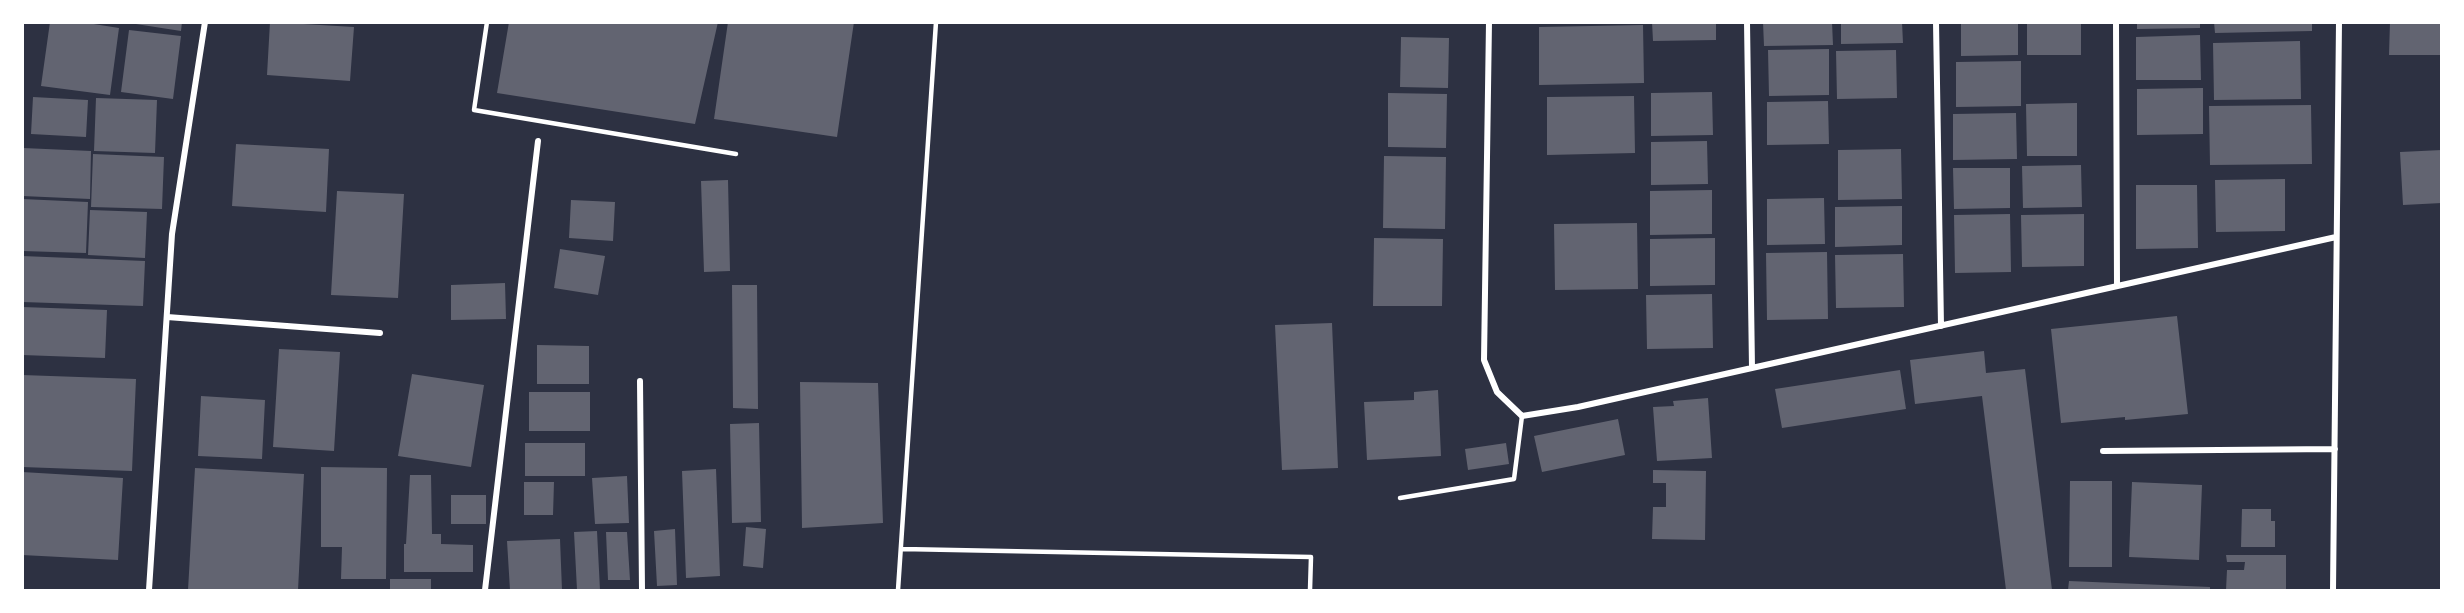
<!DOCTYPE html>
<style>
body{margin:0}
#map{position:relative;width:2464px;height:613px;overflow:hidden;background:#2d3142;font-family:Jost,sans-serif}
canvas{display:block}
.frame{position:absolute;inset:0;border:24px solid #fff;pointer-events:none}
</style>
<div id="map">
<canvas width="2464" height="613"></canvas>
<div class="frame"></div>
</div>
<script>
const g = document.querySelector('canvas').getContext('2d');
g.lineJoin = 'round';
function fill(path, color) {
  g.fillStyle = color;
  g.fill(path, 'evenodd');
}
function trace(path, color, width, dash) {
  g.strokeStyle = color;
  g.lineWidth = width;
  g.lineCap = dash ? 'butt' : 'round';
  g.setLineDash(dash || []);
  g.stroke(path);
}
fill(new Path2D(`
 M50 22H81L119 28 110 95 41 86Z
 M123 22H182L181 31Z
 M270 22 354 27 350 81 267 75Z
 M509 22H718L695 124 497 93Z
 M728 22H854L837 137 714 119Z
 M1652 22H1716V40L1653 41Z
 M1763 22H1832L1833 45 1764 46Z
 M1841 22H1902L1903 43 1841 44Z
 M1961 22H2018V55L1961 56Z
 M2027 22H2081V55H2027Z
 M2137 22H2200V28L2137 29Z
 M2214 22H2312V31L2215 33Z
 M2390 22H2442V55H2389Z
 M1643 25 1644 83 1539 85V27Z
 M129 30 181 36 173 99 121 92Z
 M2200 35 2201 80H2136V37Z
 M1401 37 1449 38 1448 88 1400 87Z
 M2300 41 2301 99 2214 100 2213 43Z
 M1829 49V95L1769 96 1768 50Z
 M1896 50 1897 98 1837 99 1836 51Z
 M2021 61V106L1956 107V62Z
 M2203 88V134L2137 135V89Z
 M1712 92 1713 135 1651 136V93Z
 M1388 93 1447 94 1446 148 1388 147Z
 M1634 96 1635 153 1547 155V97Z
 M33 97 88 100 86 137 31 134Z
 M96 98 157 100 155 153 94 151Z
 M1828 101 1829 144 1767 145V102Z
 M2077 103V156H2027L2026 104Z
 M2311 105 2312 164 2210 165 2209 106Z
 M2016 113 2017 159 1953 160V114Z
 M1707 141 1708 184 1651 185V142Z
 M236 144 329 149 326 212 232 206Z
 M23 148 91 151 90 199 22 196Z
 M1901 149 1902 199 1838 200V150Z
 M2442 150V203L2403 205 2400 152Z
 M93 154 164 157 162 209 91 207Z
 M1384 156 1446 157 1445 229 1383 228Z
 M2081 165 2082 207 2023 208 2022 166Z
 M1953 168H2010V208L1954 209Z
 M2285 179V231L2216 232 2215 180Z
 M728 180 730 271 704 272 701 181Z
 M2136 185H2197L2198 248 2136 249Z
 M1712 190V234L1650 235V191Z
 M337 191 404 194 398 298 331 295Z
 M1824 198 1825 244 1767 245V199Z
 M22 199 88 202 86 253 22 251Z
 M571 200 615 202 613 241 569 238Z
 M1902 206V245L1835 247V207Z
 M90 210 147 212 145 258 88 255Z
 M2010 214 2011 272 1955 273 1954 215Z
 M2084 214V266L2022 267 2021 215Z
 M1637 223 1638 289 1555 290 1554 224Z
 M1374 238 1443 239 1442 306H1373Z
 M1715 238V285L1650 286V239Z
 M560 249 605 256 598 295 554 288Z
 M1827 252 1828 319 1767 320 1766 253Z
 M1903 254 1904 307 1836 308 1835 255Z
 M22 256 145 261 143 306 22 302Z
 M505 283 506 319 451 320V285Z
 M732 285H757L758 409 733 408Z
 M1712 294 1713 348 1647 349 1646 295Z
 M22 307 107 310 105 358 22 355Z
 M2177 316 2188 414 2125 420V417L2061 423 2051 329Z
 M1332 323 1338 468 1282 470 1275 325Z
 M537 345 589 346V384H537Z
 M279 349 340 352 334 451 273 447Z
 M1984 351 1986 373 2025 369 2052 590H2006L1982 396 1915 404 1910 360Z
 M1900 370 1906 409 1782 428 1775 389Z
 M412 374 484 385 471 467 398 456Z
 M22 375 136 379 132 471 22 467Z
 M800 382 878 383 883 523 802 528Z
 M1438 390 1441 456 1367 460 1364 402 1414 400V392Z
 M529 392H590V431H529Z
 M201 396 265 400 262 459 198 456Z
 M1708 398 1712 458 1657 461 1653 407 1674 406 1673 401Z
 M1618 419 1625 455 1542 472 1534 436Z
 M759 423 761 522 732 523 730 424Z
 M525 443H585V476H525Z
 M1506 443 1509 464 1468 470 1465 449Z
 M321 467 387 468 386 579H341L342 547H321Z
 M195 468 304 474 298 590H188Z
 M716 469 720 576 686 578 682 471Z
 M1653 470 1706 471 1705 540 1652 539 1653 507H1666V483H1653Z
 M22 472 123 478 118 560 22 555Z
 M410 475H431L432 534H441V544L473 545V572H404V544H406Z
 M627 476 629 523 595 524 592 478Z
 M2070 481H2112V567H2069Z
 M524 482H554L553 515H524Z
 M2132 482 2202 485 2199 560 2129 557Z
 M451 495H486V524H451Z
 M2242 509H2271V521H2275V547H2241Z
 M746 527 766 529 763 568 743 566Z
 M675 529 677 585 657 586 654 531Z
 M597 531 600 590H577L574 532Z
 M606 532H627L630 580H608Z
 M560 539 562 590H510L507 541Z
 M2226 555H2286V590H2226L2227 570H2244L2245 562H2227Z
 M390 579H431V590H390Z
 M2069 581 2210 587V590H2068Z`), '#626471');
trace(new Path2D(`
 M487 22 474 110 736 154
 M1400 498 1514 479 1522 416
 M902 549 1311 557 1310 590
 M898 590 936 22`), '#fff', 4.5);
trace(new Path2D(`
 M1489 22 1484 360 1497 392 1522 416 1578 407 2336 237
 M1747 22 1752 368
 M1936 22 1941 326
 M2116 22 2117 285
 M167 317 380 333
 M640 381 642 590
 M2103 451 2335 449
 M149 590 172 234 205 22
 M485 590 538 141
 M2333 590 2339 22`), '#fff', 6);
</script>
